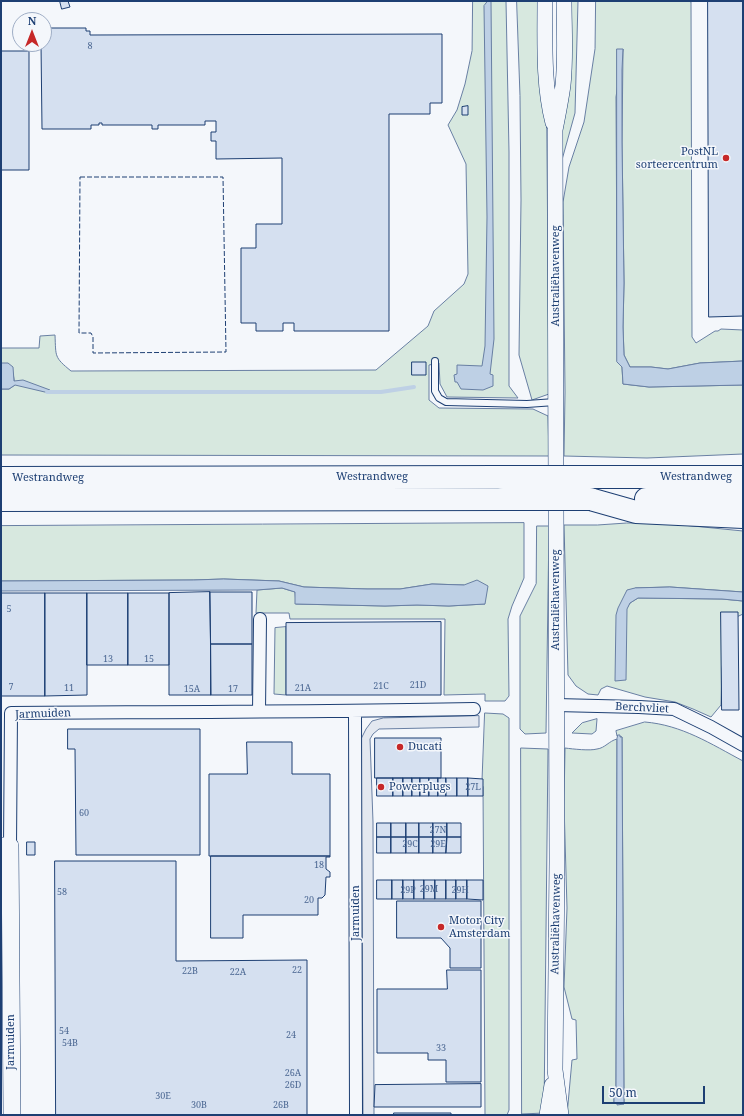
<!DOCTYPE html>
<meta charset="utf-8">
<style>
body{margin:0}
#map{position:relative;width:744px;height:1116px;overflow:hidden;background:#f4f7fb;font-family:"Noto Serif",serif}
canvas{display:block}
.frame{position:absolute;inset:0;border:2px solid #1d3f73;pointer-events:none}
.north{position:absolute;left:12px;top:12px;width:40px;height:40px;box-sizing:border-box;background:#f4f7fb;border:1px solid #9eadc5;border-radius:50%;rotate:0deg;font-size:11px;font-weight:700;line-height:16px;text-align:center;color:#1d3f73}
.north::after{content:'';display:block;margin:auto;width:14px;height:18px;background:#c62828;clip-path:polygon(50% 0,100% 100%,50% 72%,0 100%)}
.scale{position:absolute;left:602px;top:1086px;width:103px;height:18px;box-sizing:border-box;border:2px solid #1d3f73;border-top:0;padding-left:5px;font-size:12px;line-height:14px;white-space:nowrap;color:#1d3f73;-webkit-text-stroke:3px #f4f7fb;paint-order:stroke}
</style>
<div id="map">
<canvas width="744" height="1116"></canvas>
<div class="frame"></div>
<div class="north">N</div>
<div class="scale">50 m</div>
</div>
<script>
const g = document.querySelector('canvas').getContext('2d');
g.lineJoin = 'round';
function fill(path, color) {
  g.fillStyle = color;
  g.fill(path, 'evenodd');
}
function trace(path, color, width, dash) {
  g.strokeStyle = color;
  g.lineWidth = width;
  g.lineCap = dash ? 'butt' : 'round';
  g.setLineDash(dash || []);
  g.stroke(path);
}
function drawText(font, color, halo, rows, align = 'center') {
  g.font = font + ' "Noto Serif",serif';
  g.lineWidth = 3;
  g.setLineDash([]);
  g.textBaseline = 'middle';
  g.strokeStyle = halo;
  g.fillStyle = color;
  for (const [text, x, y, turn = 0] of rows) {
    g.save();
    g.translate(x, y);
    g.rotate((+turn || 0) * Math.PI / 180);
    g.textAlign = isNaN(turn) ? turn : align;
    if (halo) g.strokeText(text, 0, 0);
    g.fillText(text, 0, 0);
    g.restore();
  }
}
const green = new Path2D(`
 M473 1H506L509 152V386L518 398 447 397 440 384 439 363 429 365V400L439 408 533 409 548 416 549 456 1 455V389H9L15 385 13 373 1 363V348H39L40 336 55 335C56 357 54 357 71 371L376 370 428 326 434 311 464 284 468 274 466 164 448 125 457 110 465 84 472 51Z
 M517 1H545L546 32 549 394 532 400 519 355 521 200 520 96Z
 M568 1H578L575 113 560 167 557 164Z
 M596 1H689L691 2 692 337 696 343 715 331H718L721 329 743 330V361L700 363 668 369 651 367H630L624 355 623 327 624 283 622 142 623 49 616 97 617 285 623 384 649 387 743 385V454L647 458 564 456 565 392 563 202 569 167 584 122 595 49Z
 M524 523V578L512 606 508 619 509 696 505 701H485V694L444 695 445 619H290L289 613H256L257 590 282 588 295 592 296 604 385 606 417 605 449 606 485 604 464 585 432 584 400 589H367L304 587 279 581 224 579 193 580 1 581V526Z
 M627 523H663L743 531V592L670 587 635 588 627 608 630 603 638 598 722 599 743 601V614L728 621 722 669 721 705 711 717 693 709 675 702 645 697 607 686 601 689 598 695 588 694 576 686 568 675 564 525H597Z
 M537 526H549L546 733 525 734 520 729V616L536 584Z
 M286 627V695L274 694 275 628Z
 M485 713 503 714 509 718V1110L507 1115H485L483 787 482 784Z
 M597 719 596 731 592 734 572 733 582 723Z
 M645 722C682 725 711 744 743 761V1115H567L572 1060 577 1059 576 1020 572 1019 564 987 567 908 564 804 565 748C573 749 590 751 597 749 605 748 609 741 617 739L616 1089 614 1094V1103H617L618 1104H624L622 737 617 736 616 731Z
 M521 748 548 749 544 1113 522 1114Z`);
fill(green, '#d7e8df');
trace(green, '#687fa3', 1);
const parking = new Path2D(`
 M479 716V727L379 729 373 734 370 739 373 822 374 1115H363L361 739 366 729 372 721 383 718Z`);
fill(parking, '#e3e8f0');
trace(parking, '#687fa3', 1);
const water = new Path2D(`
 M488 1H491L494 339 490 374 493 375V386L483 390 461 389 457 382H455L454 375 457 374V365L482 366 485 346 487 217 484 6Z
 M617 49H623L622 70V142L624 283 623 327 624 355 630 367H651L668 369 700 363 743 361V385L649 387 623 384 622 367 617 362Z
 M1 363H8L13 367 14 381 23 380 50 390 49 393 15 385 9 389H1Z
 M224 579 279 581 304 587 367 589H400L432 584 464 585 477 580 488 586 485 604 449 606 417 605 385 606 295 604V592L282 588 257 590 1 591V581L193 580Z
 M670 587 743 592V601L722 599 638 598 630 603 627 609 626 680 615 681 616 615 618 608 627 590 635 588Z
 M618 735H620V737H622L624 1104 617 1105V1103H614V1094L616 1089 617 739Z`);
fill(water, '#bed0e5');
trace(water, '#687fa3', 1);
trace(new Path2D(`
 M47 392H381L414 387`), '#bed0e5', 4);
const building = new Path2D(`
 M60 1H68L70 7 62 9Z
 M708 1H743V316L709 317Z
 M44 28H86V31H90V35L442 34V103H430V114H389V331H294V323H283V331H256V323H241V248H256V224H282V158L216 159V141H211V132H216V121H205V125H158V129H152V125H102V123H99V125H91V129H42L41 44H44Z
 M1 51H29V170H1Z
 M468 106V115H462V107Z
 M412 362H426V375H412Z
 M210 592H252V644H211Z
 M210 592 211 695H169V593Z
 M1 593H45V696H1Z
 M45 593H87V695L45 696Z
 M87 593H128V665H87Z
 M128 593H169V665H128Z
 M721 612H738L739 710H722Z
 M441 622V695H286V623Z
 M211 644H252V695H211Z
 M68 729H200V855H76L75 749H68Z
 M375 738H441V778H375Z
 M247 742H292V774H330V856H209V774H247Z
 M377 778H393V796H377Z
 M393 778H403V796H393Z
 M403 778H412V796H403Z
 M412 778H420V796H412Z
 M420 778H429V796H420Z
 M429 778H438V796H429Z
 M438 778H446V796H438Z
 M446 778H457V796H446Z
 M457 778H468V796H457Z
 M468 778 483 779V796H468Z
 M377 823H391V837H377Z
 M391 823H406V837H391Z
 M406 823H419V837H406Z
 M419 823H433V837H419Z
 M433 823H447V837H433Z
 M447 823H461V837H447Z
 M377 837H391V853H377Z
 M391 837H406V853H391Z
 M406 837H419V853H406Z
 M419 837H433V853H419Z
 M433 837H447L446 853H433Z
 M447 837H461V853H446Z
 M27 842H35V855H27Z
 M211 856H330V857H326V869L330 872V877H326L325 895 322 898H318V915H243V938H211Z
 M55 861H176V961L307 960V1115H56Z
 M377 880H392V899H377Z
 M392 880H403V899H392Z
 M403 880H414V899H403Z
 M414 880H424V899H414Z
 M424 880H435V899H424Z
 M435 880H446V899H435Z
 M446 880H456V899H446Z
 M456 880H467V899H456Z
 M467 880H483V900L467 899Z
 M397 901H481V968H450V948L441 938H397Z
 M447 970H481V1082H446V1060H428V1053H377V989H447Z
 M481 1084V1107H374L375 1085Z
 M394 1113H451V1115H394Z`);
fill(building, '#d5e0f0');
trace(building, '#1d3f73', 1);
const service = new Path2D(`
 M435 361V391L439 398 446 402 527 404 555 402`);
const minor = new Path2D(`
 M556 705 639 707 674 709 711 727 743 745
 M259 711 260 619
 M355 711 356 1115
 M10 846 11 713C165 712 319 712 474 709`);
const tertiary = new Path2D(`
 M545 1C545 42 543 84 553 123
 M547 1115 552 1085
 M561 1115 555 1070 557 861 555 130C558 115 561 100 563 85 566 57 564 29 564 1`);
const secondary = new Path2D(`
 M1 846H10L12 1115`);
const motorway = new Path2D(`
 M636 477H743
 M1 478 503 477
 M590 499 636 512 743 517
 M646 499H743
 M1 500 503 499`);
trace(service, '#1d3f73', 8);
trace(minor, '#1d3f73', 14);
trace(tertiary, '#1d3f73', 16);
trace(secondary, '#1d3f73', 18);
trace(motorway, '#1d3f73', 24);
trace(service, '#f4f7fb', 6);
trace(minor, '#f4f7fb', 12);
trace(tertiary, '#f4f7fb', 15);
trace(secondary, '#f4f7fb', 17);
trace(motorway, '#f4f7fb', 22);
const motorwayBridge = new Path2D(`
 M503 477H636
 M503 499H590`);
trace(motorwayBridge, '#1d3f73', 24, []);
trace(motorwayBridge, '#f4f7fb', 22);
trace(new Path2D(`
 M80 177H223L226 352 93 353V337L91 333H79Z`), '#1d3f73', 1, [5, 2]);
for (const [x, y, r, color] of [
 [726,158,4,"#c62828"],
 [400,747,4,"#c62828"],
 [381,787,4,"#c62828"],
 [441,927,4,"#c62828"]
]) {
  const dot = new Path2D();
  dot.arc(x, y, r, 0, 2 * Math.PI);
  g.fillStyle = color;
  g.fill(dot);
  trace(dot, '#f4f7fb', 1.5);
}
drawText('9px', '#4b6792', null, [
 ["8",90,46],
 ["5",9,609],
 ["13",108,659],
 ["15",149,659],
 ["21D",418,685],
 ["21C",381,686],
 ["7",11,687],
 ["11",69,688],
 ["21A",303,688],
 ["15A",192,689],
 ["17",233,689],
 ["27L",473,787],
 ["60",84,813],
 ["27N",438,830],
 ["29C",410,844],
 ["29E",438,844],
 ["18",319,865],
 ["29M",429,889],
 ["29P",408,890],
 ["29H",460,890],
 ["58",62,892],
 ["20",309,900],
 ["22",297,970],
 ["22B",190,971],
 ["22A",238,972],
 ["54",64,1031],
 ["24",291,1035],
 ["54B",70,1043],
 ["33",441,1048],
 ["26A",293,1073],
 ["26D",293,1085],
 ["30E",163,1096],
 ["30B",199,1105],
 ["26B",281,1105]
]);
drawText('11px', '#1d3f73', '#f4f7fb', [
 ["PostNL",718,152,"right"],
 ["sorteercentrum",718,165,"right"],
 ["Ducati",408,747],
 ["Powerplugs",389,787],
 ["Motor City",449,921],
 ["Amsterdam",449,934]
], 'left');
drawText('11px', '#1d3f73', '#f4f7fb', [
 ["Australiëhavenweg",556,276,-90],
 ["Westrandweg",372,477],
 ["Westrandweg",696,477],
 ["Westrandweg",48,478],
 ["Australiëhavenweg",556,600,-90],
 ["Berchvliet",642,708,3],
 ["Jarmuiden",43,714,-2],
 ["Jarmuiden",356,913,-90],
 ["Australiëhavenweg",556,924,-89],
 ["Jarmuiden",11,1042,-90]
]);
</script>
